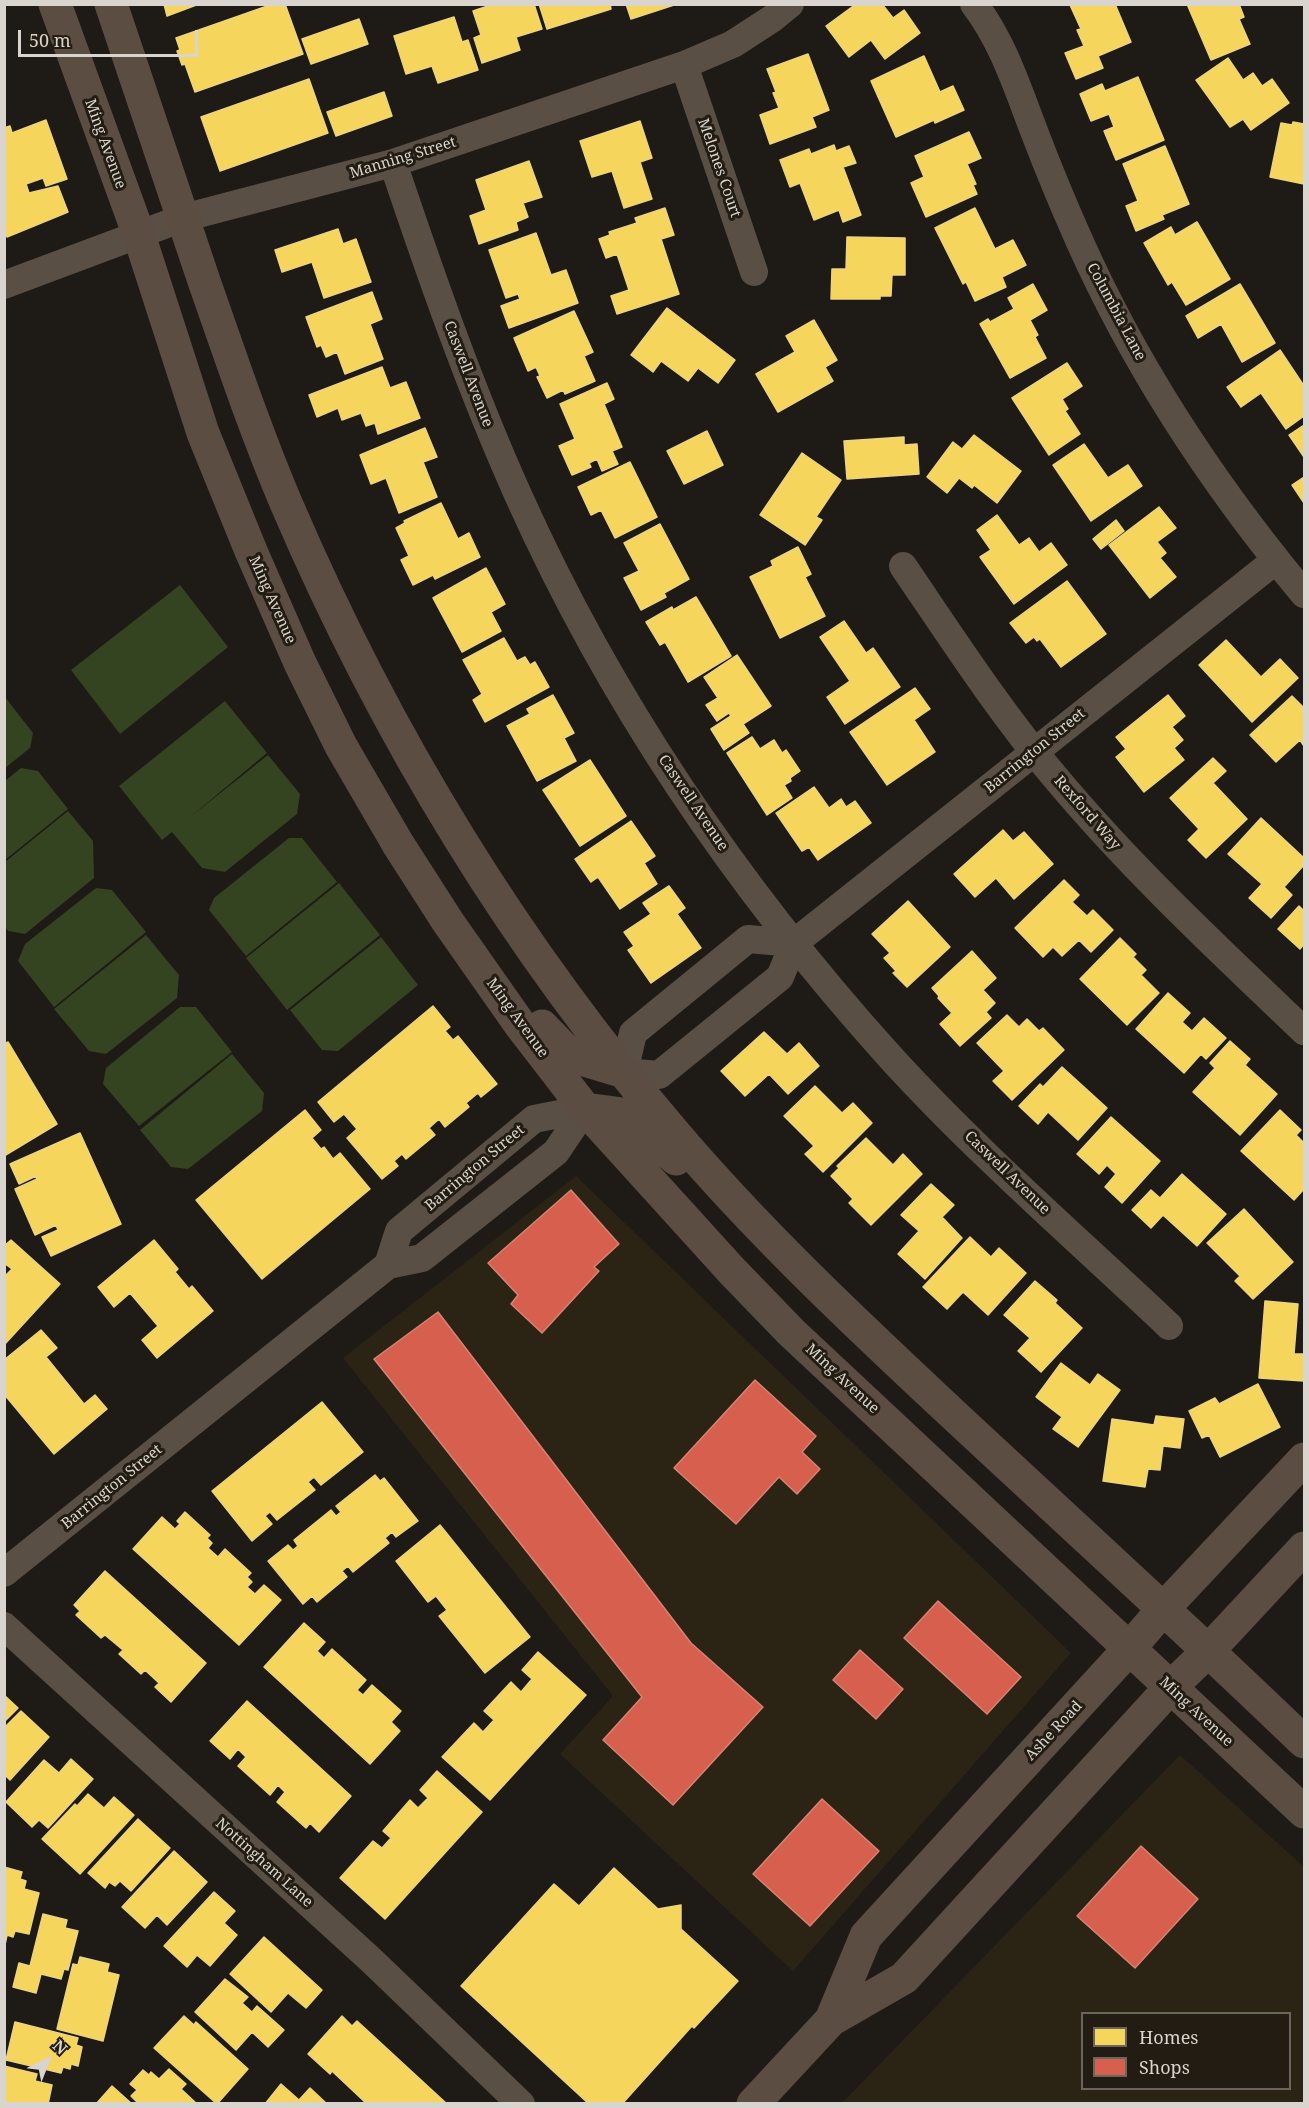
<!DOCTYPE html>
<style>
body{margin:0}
#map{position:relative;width:1309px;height:2108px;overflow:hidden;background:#1e1b16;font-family:"Noto Serif",serif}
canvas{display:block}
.frame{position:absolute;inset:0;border:6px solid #d9d5ce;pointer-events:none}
.legend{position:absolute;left:1081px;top:2012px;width:210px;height:78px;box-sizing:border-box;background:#221c12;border:2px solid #6b665d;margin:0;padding:8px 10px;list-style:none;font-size:18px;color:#d9d5ce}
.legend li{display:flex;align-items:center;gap:12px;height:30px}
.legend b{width:30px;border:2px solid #6b665d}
.north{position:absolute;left:18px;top:2030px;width:60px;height:60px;-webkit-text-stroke:4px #221c12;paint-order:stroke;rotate:43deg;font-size:16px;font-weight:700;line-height:24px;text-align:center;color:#d9d5ce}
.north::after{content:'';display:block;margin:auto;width:21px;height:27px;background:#d9d5ce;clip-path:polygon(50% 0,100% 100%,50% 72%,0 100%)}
.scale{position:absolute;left:18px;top:30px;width:180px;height:27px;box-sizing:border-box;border:3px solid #d9d5ce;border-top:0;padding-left:8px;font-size:18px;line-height:21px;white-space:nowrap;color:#d9d5ce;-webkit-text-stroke:4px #221c12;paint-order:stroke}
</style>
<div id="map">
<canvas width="1309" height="2108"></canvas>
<div class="frame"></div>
<ul class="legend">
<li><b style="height:16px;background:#f6d55c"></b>Homes</li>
<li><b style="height:16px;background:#d6604d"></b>Shops</li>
</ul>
<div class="north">N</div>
<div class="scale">50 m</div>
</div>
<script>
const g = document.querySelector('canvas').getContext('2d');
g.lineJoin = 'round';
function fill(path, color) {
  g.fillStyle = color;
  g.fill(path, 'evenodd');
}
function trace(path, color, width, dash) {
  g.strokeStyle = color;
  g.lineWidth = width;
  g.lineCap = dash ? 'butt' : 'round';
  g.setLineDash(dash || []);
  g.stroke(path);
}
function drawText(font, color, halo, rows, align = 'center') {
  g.font = font + ' "Noto Serif",serif';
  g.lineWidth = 6;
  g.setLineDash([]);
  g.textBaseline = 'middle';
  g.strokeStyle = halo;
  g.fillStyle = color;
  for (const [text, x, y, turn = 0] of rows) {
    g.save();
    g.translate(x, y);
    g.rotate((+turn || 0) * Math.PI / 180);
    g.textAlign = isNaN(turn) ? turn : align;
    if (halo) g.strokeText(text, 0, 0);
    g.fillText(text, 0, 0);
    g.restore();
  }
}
fill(new Path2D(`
 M576 1176 1071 1653 793 1971 560 1754 613 1696 343 1358Z
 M1180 1755 1304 1867V2103L841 2104ZM1082 2014H1290V2088H1082Z`), '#2b2314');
fill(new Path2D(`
 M180 585 228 647 120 734 71 670Z
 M5 697 33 733 30 748 5 768Z
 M225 701 267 753 189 818 268 755 300 794 297 814 225 872 202 868 172 832 162 840 119 786Z
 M21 768 38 771 68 809 5 860V781Z
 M68 811 93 841 94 878 25 934 8 931 5 927V862Z
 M289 838H302L337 882 246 956 209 910 214 898Z
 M339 883 380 935 287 1010 246 958Z
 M96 888 112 890 146 932 54 1007 18 961 25 944Z
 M146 935 179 975 177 998 106 1054 89 1051 54 1009Z
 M381 937 418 985 338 1051 322 1050 290 1010Z
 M180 1007H196L232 1052 139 1126 103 1084 106 1068Z
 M232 1054 264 1093 262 1111 188 1169 171 1167 140 1130Z`), '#344320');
const homes = new Path2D(`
 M164 4H199L167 16Z
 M273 4H285L303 54 195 92 185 64 182 65 177 51 180 50 176 38Z
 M494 4H534L542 29 516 37 520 50 482 63 474 38 481 35 473 11Z
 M539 4H610L611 9 547 29Z
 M626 4H674V5L631 19Z
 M856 4H882L893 18 904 10 920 33 885 59 871 40 849 57 826 26Z
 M1115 4 1131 42 1098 56 1103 68 1076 79 1065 53 1084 46 1077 30 1081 29 1070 5Z
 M1187 4H1239L1244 17 1239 19 1250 44 1211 60Z
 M454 17 462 42 468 40 478 70 438 83 432 66 406 74 394 36Z
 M359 19 368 44 311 64 302 39Z
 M808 54 829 110 812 117 816 127 770 144 760 115 779 108 773 93 776 92 767 69Z
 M924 56 940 92 953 86 964 110 935 123 934 120 896 137 871 81Z
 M1228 58 1243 80 1253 73 1262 86 1272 79 1289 103 1251 130 1243 119 1230 127 1196 80Z
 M1138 77 1164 140 1116 160 1104 131 1114 127 1109 114 1091 121 1080 94 1102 84 1105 91Z
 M309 79 328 133 220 171 201 117Z
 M384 92 392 116 336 136 327 112Z
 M46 120 67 179 46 186 43 178 26 184 29 193 58 186 68 212 7 237 4 230V128L10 126 12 133Z
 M640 121 652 158 640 162 652 199 624 208 612 171 592 177 580 141Z
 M1293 122 1304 124V184L1270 177 1281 123 1292 125Z
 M969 132 981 158 967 164 976 184 973 185 977 194 926 217 911 183 924 177 915 156Z
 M834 145 836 151 849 146 856 163 843 167 861 215 843 222 839 210 814 220 800 183 790 187 780 160 809 149 811 154Z
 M1165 146 1189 204 1162 215 1164 219 1136 231 1126 206 1138 201 1123 164Z
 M529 161 542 197 523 203 528 217 516 222 518 230 479 244 470 216 486 210 476 180Z
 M665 208 674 235 661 239 679 294 617 314 611 296 629 290 617 254 606 258 599 239 610 235 609 232 637 223 635 218Z
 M975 208 995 249 1013 240 1026 265 1002 277 1006 287 975 301 966 282 963 284 935 228Z
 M1197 222 1230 279 1186 305 1172 282 1168 285 1144 243 1171 227 1175 235Z
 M338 229 343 244 356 239 371 282 324 298 312 262 282 272 275 250Z
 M536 233 551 275 566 270 578 303 509 328 501 306 520 299 518 294 506 298 489 250Z
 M847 237 905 238V275H892L891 296H880V299H831L832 269H846Z
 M1033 284 1047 310 1030 320 1038 335 1035 337 1046 358 1010 378 980 324 988 319 990 322 1014 309 1008 298Z
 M1240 284 1275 343 1242 362 1221 324 1198 338 1186 316Z
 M372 292 382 319 370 324 383 359 345 374 337 352 326 357 321 345 317 347 306 317Z
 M667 308 735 360 718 383 698 368 688 381 661 361 653 372 631 355Z
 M574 311 593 352 584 356 595 381 565 394 563 390 547 398 537 377 540 376 536 367 528 371 514 338Z
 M814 320 837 360 825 367 833 381 778 412 756 374 795 352 786 336Z
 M1280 350 1304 386V416L1286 429 1261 393 1241 407 1227 387Z
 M1067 363 1082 386 1062 399 1068 409 1065 411 1080 434 1049 455 1012 398Z
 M382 367 390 388 406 382 420 418 378 434 375 423 366 426 361 413 342 420 338 408 317 417 309 395Z
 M607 383 614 399 604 404 622 447 612 451 618 464 602 471 597 459 589 463 591 467 572 475 559 446 575 439 560 404Z
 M1304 425V457L1289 435Z
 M425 428 437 457 423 462 437 497 399 513 386 478 371 484 360 455Z
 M707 431 723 465 684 484 667 451Z
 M974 435 1021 471 997 503 974 485 972 488 959 478 947 493 927 477 953 442 962 449Z
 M904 437V445L917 444 919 474 847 479 844 441Z
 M1084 444 1108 478 1128 465 1142 486 1091 521 1053 465Z
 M802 453 841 480 816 517 822 520 805 545 760 515Z
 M630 462 657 517 615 538 601 510 591 515 578 487Z
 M1304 477V503L1292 485Z
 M441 503 458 539 469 533 480 557 435 579 433 575 413 585 401 560 409 556 396 528 405 523 404 521Z
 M1159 507 1176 528 1157 542 1166 553 1160 558 1176 577 1150 598 1109 545Z
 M997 515 1019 545 1029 538 1039 552 1051 543 1067 565 1014 604 980 557 991 550 977 530Z
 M1116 520 1124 531 1101 549 1093 539Z
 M660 524 689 579 664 593 666 597 641 610 624 578 639 571 624 543Z
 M798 547 811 574 805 577 825 616 780 638 750 577 773 566 771 561Z
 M486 568 505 604 491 612 501 631 462 652 433 598Z
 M1067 581 1106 634 1061 667 1040 639 1037 641 1034 637 1026 643 1010 623Z
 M696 597 731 656 688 682 665 642 660 645 646 622 672 607 673 610Z
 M844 621 866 653 873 648 900 687 845 724 827 697 850 681 820 637Z
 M504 638 517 661 525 657 530 665 535 662 549 687 485 722 473 700 482 694 463 660Z
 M1226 640 1261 677 1280 659 1298 678 1252 722 1199 665Z
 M737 655 771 706 743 724 749 733 724 750 711 729 731 716 729 713 717 721 706 705 718 698 704 677Z
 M915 688 930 709 914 720 935 752 887 785 850 732Z
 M553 695 574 733 564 738 576 761 537 781 507 726 530 714 527 709Z
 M1168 695 1185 716 1172 727 1183 740 1174 748 1184 760 1144 792 1116 757 1126 749 1116 737Z
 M1292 696 1304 708V746L1300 740 1276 762 1250 735Z
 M752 737 760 749 774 740 782 753 786 750 800 771 790 778 791 781 784 785 792 798 767 815 727 753Z
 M1213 758 1226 771 1213 783 1247 819 1206 858 1188 840 1199 829 1170 798Z
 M590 760 626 816 580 846 543 790Z
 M814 787 829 808 841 799 846 807 855 801 871 823 818 860 809 847 802 851 776 813Z
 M1261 818 1304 858V865L1284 887 1292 895 1271 918 1249 898 1262 884 1228 854Z
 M631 821 655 856 644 863 657 884 620 909 598 877 591 882 575 859Z
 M1003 830 1013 841 1024 832 1053 864 1014 899 996 878 975 897 954 874Z
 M1064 880 1079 895 1072 902 1087 916 1093 910 1113 930 1091 952 1079 940 1062 956 1053 947 1043 957 1015 928Z
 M669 886 685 908 677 914 701 948 651 983 628 950 634 946 624 932 651 914 643 903Z
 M908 901 950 947 907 987 893 973 896 971 884 958 890 953 872 934Z
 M1299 906 1304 911V944L1300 949 1278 929Z
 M1120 938 1136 954 1133 957 1146 970 1141 975 1159 993 1127 1025 1080 979Z
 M972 951 996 978 983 990 995 1003 986 1012 991 1018 960 1046 940 1024 952 1013 938 998 939 996 932 988Z
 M1168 993 1190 1013 1182 1022 1192 1031 1204 1018 1226 1038 1206 1059 1201 1054 1184 1073 1136 1029Z
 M433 1006 450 1027 445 1031 453 1040 458 1036 497 1084 481 1097 478 1093 466 1103 469 1107 445 1127 439 1119 429 1128 435 1135 406 1159 402 1154 394 1161 398 1166 382 1179 347 1138 357 1129 344 1114 334 1122 318 1102Z
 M1007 1015 1019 1027 1027 1019 1039 1031 1043 1028 1064 1050 1012 1100 993 1081 1004 1071 977 1043Z
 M764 1032 787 1054 799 1043 819 1066 788 1094 769 1074 745 1096 721 1071Z
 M1230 1041 1250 1059 1245 1065 1277 1094 1240 1135 1193 1092 1215 1068 1210 1063Z
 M8 1042 57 1124 4 1156V1044Z
 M1062 1067 1107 1108 1078 1140 1048 1112 1038 1124 1019 1106 1040 1084 1043 1087Z
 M815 1086 842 1113 853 1103 872 1123 823 1172 805 1154 814 1146 784 1116Z
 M305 1110 321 1130 312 1138 321 1149 324 1147 333 1159 340 1153 370 1189 262 1279 196 1200Z
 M1280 1110 1301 1130 1296 1135 1304 1143V1189L1294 1200 1241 1151Z
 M1111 1117 1160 1161 1122 1203 1105 1187 1116 1174 1107 1165 1099 1174 1077 1154Z
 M80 1133 121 1224 51 1256 42 1237 58 1230 56 1225 35 1235 15 1189 37 1179 36 1176 19 1184 10 1164Z
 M866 1138 893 1165 903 1154 922 1174 871 1225 849 1203 853 1199 831 1176 839 1168 837 1166Z
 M1182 1174 1226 1214 1197 1246 1163 1215 1151 1228 1132 1210 1151 1190 1160 1198Z
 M931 1184 954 1205 942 1217 962 1238 925 1279 898 1254 919 1231 901 1215Z
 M1244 1209 1293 1262 1253 1299 1235 1281 1240 1276 1207 1243Z
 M970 1237 991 1257 999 1248 1026 1273 988 1315 963 1292 947 1309 923 1287Z
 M11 1240 60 1284 4 1345V1277L12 1269 4 1263V1246Z
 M154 1240 178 1269 175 1272 189 1289 192 1286 213 1311 157 1358 142 1340 158 1326 130 1293 114 1307 98 1287Z
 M1035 1281 1057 1300 1055 1303 1082 1328 1041 1372 1018 1351 1030 1338 1004 1315Z
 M1265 1301 1298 1304 1294 1354H1304V1381L1259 1378Z
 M41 1330 57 1348 46 1357 84 1404 95 1395 107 1409 54 1454 4 1394V1360Z
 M1061 1363 1090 1385 1098 1374 1120 1390 1078 1447 1053 1429 1062 1417 1036 1397Z
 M1258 1384 1280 1427 1220 1457 1209 1435 1202 1438 1189 1411 1215 1398 1219 1404Z
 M322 1402 363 1452 321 1485 314 1477 308 1482 315 1490 277 1520 270 1512 265 1516 272 1524 252 1541 212 1491Z
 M1156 1416 1184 1419 1180 1448 1163 1446 1160 1470 1148 1469 1145 1487 1103 1481 1112 1419 1154 1425Z
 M375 1475 380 1481 384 1478 418 1521 396 1537 392 1532 385 1538 389 1543 353 1572 348 1566 342 1571 347 1577 317 1602 312 1596 303 1604 268 1561 288 1545 293 1550 298 1546 294 1540 331 1510 336 1516 341 1512 336 1506Z
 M185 1512 210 1535 207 1538 212 1543 208 1548 218 1557 225 1549 251 1573 247 1577 252 1582 247 1587 255 1594 264 1585 281 1600 239 1645 133 1549 162 1517 175 1529 180 1524 177 1521Z
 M440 1525 530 1637 485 1673 439 1616 447 1610 436 1596 428 1602 396 1561Z
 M105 1571 206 1663 171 1702 155 1687 159 1683 145 1670 141 1674 119 1654 123 1650 105 1635 101 1638 76 1615 80 1611 74 1605Z
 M304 1623 325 1642 317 1651 324 1658 332 1649 366 1680 357 1690 363 1695 372 1685 401 1711 391 1722 400 1731 370 1764 264 1667Z
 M538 1652 586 1695 490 1800 442 1757 474 1723 483 1732 494 1720 484 1711 511 1682 521 1692 532 1679 522 1670Z
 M4 1695 18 1708 4 1722Z
 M247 1701 351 1796 319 1832 310 1823 306 1828 277 1802 285 1792 278 1785 270 1795 238 1766 246 1757 238 1749 230 1759 210 1741Z
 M21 1711 49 1737 10 1780 4 1774V1728Z
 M71 1759 93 1779 48 1828 39 1820 32 1827 6 1802 44 1760 59 1773Z
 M437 1771 482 1812 385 1919 340 1878 373 1841 382 1848 391 1838 383 1831 410 1800 418 1808 428 1798 420 1790Z
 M88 1794 104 1808 114 1797 134 1815 80 1874 42 1839 75 1804 77 1806Z
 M138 1819 170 1848 131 1891 120 1881 115 1886 109 1882 105 1888 88 1873Z
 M174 1851 207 1882 167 1925 157 1915 145 1928 122 1907Z
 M4 1867 22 1872 20 1879 26 1881 24 1889 39 1893 29 1934 15 1931 13 1937 7 1935 5 1945Z
 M614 1868 658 1909 681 1905V1929L738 1981 694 2028 692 2026 622 2104H589L461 1986 554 1884 579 1906Z
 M214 1892 235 1911 224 1923 237 1935 210 1966 197 1955 187 1967 164 1946Z
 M43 1914 67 1920 65 1928 78 1931 68 1970 64 1969 61 1979 41 1974 36 1993 13 1987 19 1963 30 1966Z
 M264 1937 322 1990 306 2008 288 1993 271 2012 230 1974Z
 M80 1957 109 1964 107 1972 119 1975 103 2041 57 2029 73 1964 78 1965Z
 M225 1979 248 1997 242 2003 252 2012 257 2006 284 2030 268 2047 252 2032 236 2050 195 2012Z
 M184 2016 194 2025 196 2022 248 2069 217 2104 154 2048Z
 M342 2016 352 2026 357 2021 447 2104H367L332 2071 330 2074 308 2054Z
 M15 2022 78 2038 76 2045 82 2047 78 2066 71 2064 70 2069 63 2067 61 2073 6 2060Z
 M4 2066 37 2074 35 2081 52 2085 48 2104H4Z
 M169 2069 186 2084 181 2089 197 2104H139L131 2096 137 2090 130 2084 143 2070 149 2075 151 2072 159 2079Z
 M281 2084 299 2100 310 2088 327 2104H265Z
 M112 2086 132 2104H96Z`);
fill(homes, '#f6d55c');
trace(homes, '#edd57e', 1.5);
const shops = new Path2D(`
 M571 1190 619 1244 594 1267 599 1271 542 1333 511 1304 518 1295 488 1263Z
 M438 1312 691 1643 763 1707 673 1805 603 1740 642 1697 374 1359Z
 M755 1380 816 1436 802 1452 820 1469 797 1494 779 1477 736 1524 674 1468Z
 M938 1601 1021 1677 987 1714 904 1638Z
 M860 1650 903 1689 876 1719 833 1680Z
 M822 1799 879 1851 810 1926 753 1874Z
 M1141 1846 1198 1899 1135 1968 1077 1916Z`);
fill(shops, '#d6604d');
trace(shops, '#d78374', 1.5);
trace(new Path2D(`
 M974 4C1003 42 1017 87 1034 131 1048 168 1063 204 1079 240 1136 368 1215 487 1304 594
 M684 65 754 272
 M393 163C431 276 470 388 519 497 611 702 741 892 892 1059 978 1153 1076 1238 1169 1326
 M4 285 183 218 393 163 684 65 733 44 773 18 790 4
 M903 566C952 638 999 711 1055 777 1131 868 1218 949 1304 1031
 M794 943 748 939 633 1033 624 1072 659 1075 780 977 794 943 1276 560
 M388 1265 399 1231 534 1119 585 1109
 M4 1573 388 1265 422 1258 432 1250 556 1152 585 1109
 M4 1626 371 1960 521 2104`), '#594f45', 28);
trace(new Path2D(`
 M55 4 139 235 203 433 251 551 300 663 341 746 398 844 448 922 521 1026 585 1109 732 1271 791 1332 1304 1812
 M111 4C142 97 173 189 204 281 230 355 255 430 286 503 384 732 514 946 676 1135 758 1231 849 1317 941 1403 1062 1516 1185 1627 1304 1742
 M542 1026 571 1056 624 1072
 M585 1109 623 1114 676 1159
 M1304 1459 1164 1608 1129 1649 866 1936 831 2020 904 1978 1170 1688 1209 1650 1304 1548
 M753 2104 831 2020`), '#5b4d42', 33);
drawText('15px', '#d9d5ce', '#221c12', [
 ["Ming Avenue",105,144,70],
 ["Manning Street",403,158,-17],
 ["Melones Court",719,168,71],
 ["Columbia Lane",1116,312,62],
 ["Caswell Avenue",468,374,69],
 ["Ming Avenue",272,600,66],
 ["Barrington Street",1035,751,-39],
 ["Caswell Avenue",693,803,56],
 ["Rexford Way",1087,813,49],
 ["Ming Avenue",517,1018,54],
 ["Barrington Street",475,1168,-40],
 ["Caswell Avenue",1007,1173,44],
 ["Ming Avenue",842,1379,43],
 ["Barrington Street",112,1487,-39],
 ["Ming Avenue",1196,1712,43],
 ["Ashe Road",1054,1731,-47],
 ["Nottingham Lane",264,1863,42]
]);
</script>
